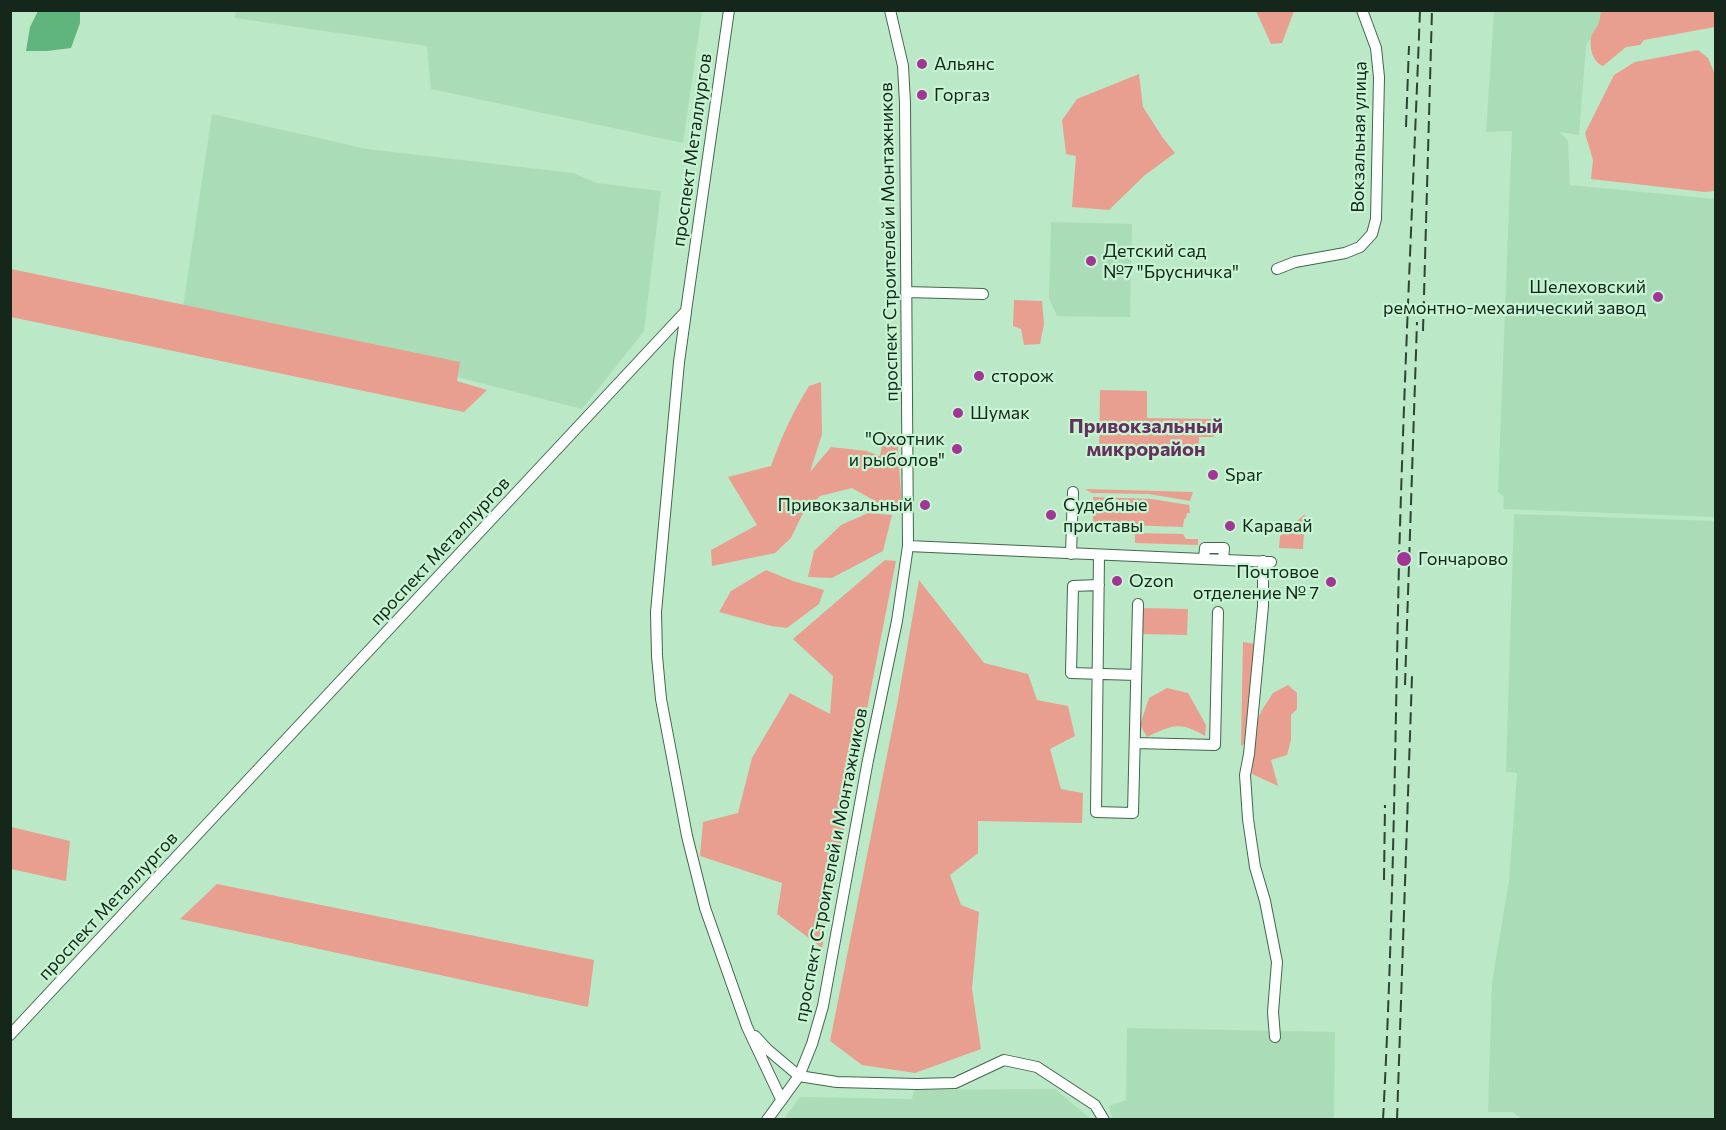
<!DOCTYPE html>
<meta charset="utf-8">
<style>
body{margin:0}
#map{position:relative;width:1726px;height:1130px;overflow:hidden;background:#bbe8c6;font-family:Commissioner,sans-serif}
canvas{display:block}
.frame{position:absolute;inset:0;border:12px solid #15261a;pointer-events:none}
</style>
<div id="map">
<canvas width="1726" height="1130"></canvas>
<div class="frame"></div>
</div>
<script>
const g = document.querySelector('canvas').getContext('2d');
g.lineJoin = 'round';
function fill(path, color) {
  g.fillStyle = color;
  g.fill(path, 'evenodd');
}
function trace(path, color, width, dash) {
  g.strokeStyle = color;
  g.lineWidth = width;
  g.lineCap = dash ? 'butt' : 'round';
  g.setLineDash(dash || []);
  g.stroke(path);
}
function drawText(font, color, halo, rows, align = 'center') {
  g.font = font + ' Commissioner,sans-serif';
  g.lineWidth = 4.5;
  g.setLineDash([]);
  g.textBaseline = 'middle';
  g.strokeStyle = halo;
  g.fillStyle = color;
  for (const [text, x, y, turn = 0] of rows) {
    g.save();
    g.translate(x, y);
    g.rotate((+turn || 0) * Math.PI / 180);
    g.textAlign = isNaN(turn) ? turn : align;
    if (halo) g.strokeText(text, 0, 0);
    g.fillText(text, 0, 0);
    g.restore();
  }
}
fill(new Path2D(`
 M236 10 702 11 683 143 431 89 427 46 235 18Z
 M1494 11H1601L1600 22 1586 46 1579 135 1560 132 1568 141 1570 185 1715 199V517L1503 509 1504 497 1498 492 1512 131 1486 132Z
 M212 114 367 149 573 173 597 183 661 191 644 331 582 409 183 307Z
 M1051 222 1132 224 1130 317 1057 316 1049 298Z
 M1514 514 1715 521V1119L1523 1120 1513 1112H1488L1492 982 1509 881 1517 773 1506 772Z
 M1127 1028 1335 1032 1334 1119H1112L1109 1106 1126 1100Z
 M1055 1089 1091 1119H784L800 1097 912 1099 914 1090Z`), '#aaddb7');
fill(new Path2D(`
 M1256 11H1294L1282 43 1271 44Z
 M1601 11H1715V27L1644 40 1640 45 1626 47 1603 66C1593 63 1589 47 1591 37 1592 33 1596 29 1598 25 1600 20 1600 16 1601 11Z
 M1698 50 1708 58 1715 74V191L1705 192 1591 179 1593 160 1585 133 1614 75 1635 62Z
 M1139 74 1143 107 1163 138 1175 153 1145 175 1109 210 1072 207 1076 156 1066 154 1062 120 1077 99Z
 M11 269 460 362 457 381 487 390 464 412 11 317Z
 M1014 300 1042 301 1044 324 1040 344 1024 345 1021 329 1013 326Z
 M821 382 822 434 810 472 831 447 866 451 880 456 885 432 897 437 902 508 889 509 852 488 820 496 802 515 791 538 775 553 712 566 711 550 757 525 728 477 771 466C782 436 792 413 809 386Z
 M1100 390 1147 391V418L1215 419 1214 437H1199V451L1174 450 1173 457 1099 456Z
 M1085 489 1193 492 1190 501 1149 494 1092 493Z
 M1093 497 1152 499 1189 505 1190 513H1187L1186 518 1184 519 1183 527 1093 524Z
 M868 513 892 515 883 551 832 578 808 577 814 551 841 525Z
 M1305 514 1303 549 1279 548 1280 536Z
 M1135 533 1183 534 1186 539H1198V545L1135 543Z
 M885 560 896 561 863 729 822 948 777 914 782 883 700 856 703 822 738 813 752 758 790 693 830 714 833 676 793 639Z
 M766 570 793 581 824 590 819 604 787 628 771 626 719 612 731 591Z
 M919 580 984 663 1028 674 1037 700 1068 706 1075 736 1050 749 1061 789 1083 793 1082 823 978 821V853L950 875 961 905 979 912 972 989 981 1049 915 1073 862 1065 830 1041 897 705Z
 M1142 608 1188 609 1187 635 1142 634Z
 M1243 642 1255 644 1244 744 1241 746Z
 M1288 685 1297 693V709L1291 715V740L1287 755 1271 760 1278 786 1252 774 1254 727 1262 710 1273 693Z
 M1167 688 1188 693 1206 725 1205 736C1180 721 1172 725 1147 737L1140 725 1149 698Z
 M11 827 70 841 66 881 11 869Z
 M217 884 594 960 588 1007 180 919Z`), '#e99f8f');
fill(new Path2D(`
 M38 11H80V23L71 48 47 51H26L30 27Z`), '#60b57c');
const minor = new Path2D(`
 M1277 269 1295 262 1345 253 1360 247 1372 234 1376 219 1379 77 1376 48 1362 10
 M906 292 983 294
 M686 312 679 362 656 612 657 656 661 699 687 836 705 908 747 1027 781 1099
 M908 546 1271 562
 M1071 554 1073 492
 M1099 555 1096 812 1133 813 1138 604
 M1204 559 1205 548H1224L1223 560
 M1263 561V606L1249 754 1245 775 1248 819 1255 867 1265 901 1277 962 1273 1012 1275 1037
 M1099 585 1073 586 1071 673 1136 675
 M1135 743 1215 745 1218 612
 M10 1035 686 311 729 10
 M755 1036 767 1049 799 1076 837 1082 917 1084 955 1083 1004 1060 1037 1067 1095 1105 1104 1120
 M767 1120 799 1076 812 1044 823 1006 868 760 897 621 908 546 905 103 903 66 890 10`);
trace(minor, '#3f684b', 12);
trace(minor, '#fff', 10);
trace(new Path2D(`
 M1406 127 1409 46
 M1423 331 1432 10
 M1405 685 1417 322
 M1384 880 1385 805
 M1383 1120C1393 934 1395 748 1399 562 1404 378 1413 194 1420 10
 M1397 1120 1412 676`), '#2e4334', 2, [12, 6]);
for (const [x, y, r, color] of [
 [922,64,6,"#a23696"],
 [922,95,6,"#a23696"],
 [1091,261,6,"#a23696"],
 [1658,297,6,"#a23696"],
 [979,376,6,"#a23696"],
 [958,413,6,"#a23696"],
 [957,449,6,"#a23696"],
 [1213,475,6,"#a23696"],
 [925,505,6,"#a23696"],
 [1051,515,6,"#a23696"],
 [1230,526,6,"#a23696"],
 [1404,559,8,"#a23696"],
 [1117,581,6,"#a23696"],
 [1331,582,6,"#a23696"]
]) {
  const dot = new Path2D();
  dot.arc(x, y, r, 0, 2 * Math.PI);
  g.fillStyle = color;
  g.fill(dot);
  trace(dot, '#c7f5d3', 2);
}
drawText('18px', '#15261a', '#c7f5d3', [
 ["Альянс",934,64],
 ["Горгаз",934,95],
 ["Детский сад",1103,251],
 ["№7 \"Брусничка\"",1103,272],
 ["Шелеховский",1646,287,"right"],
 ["ремонтно-механический завод",1646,308,"right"],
 ["сторож",991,376],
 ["Шумак",970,413],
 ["\"Охотник",945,439,"right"],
 ["и рыболов\"",945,460,"right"],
 ["Spar",1225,475],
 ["Привокзальный",913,505,"right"],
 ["Судебные",1063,505],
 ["приставы",1063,526],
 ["Каравай",1242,526],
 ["Гончарово",1418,559],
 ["Почтовое",1319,572,"right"],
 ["отделение № 7",1319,593,"right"],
 ["Ozon",1129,581]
], 'left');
drawText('18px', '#15261a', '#c7f5d3', [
 ["Вокзальная улица",1359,137,-89],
 ["проспект Металлургов",692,150,-82],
 ["проспект Строителей и Монтажников",889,242,-91],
 ["проспект Металлургов",440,551,-47],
 ["проспект Строителей и Монтажников",831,865,-79],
 ["проспект Металлургов",108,906,-47]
]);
drawText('bold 20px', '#66305e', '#c7f5d3', [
 ["Привокзальный",1146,426],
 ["микрорайон",1146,449]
]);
</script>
